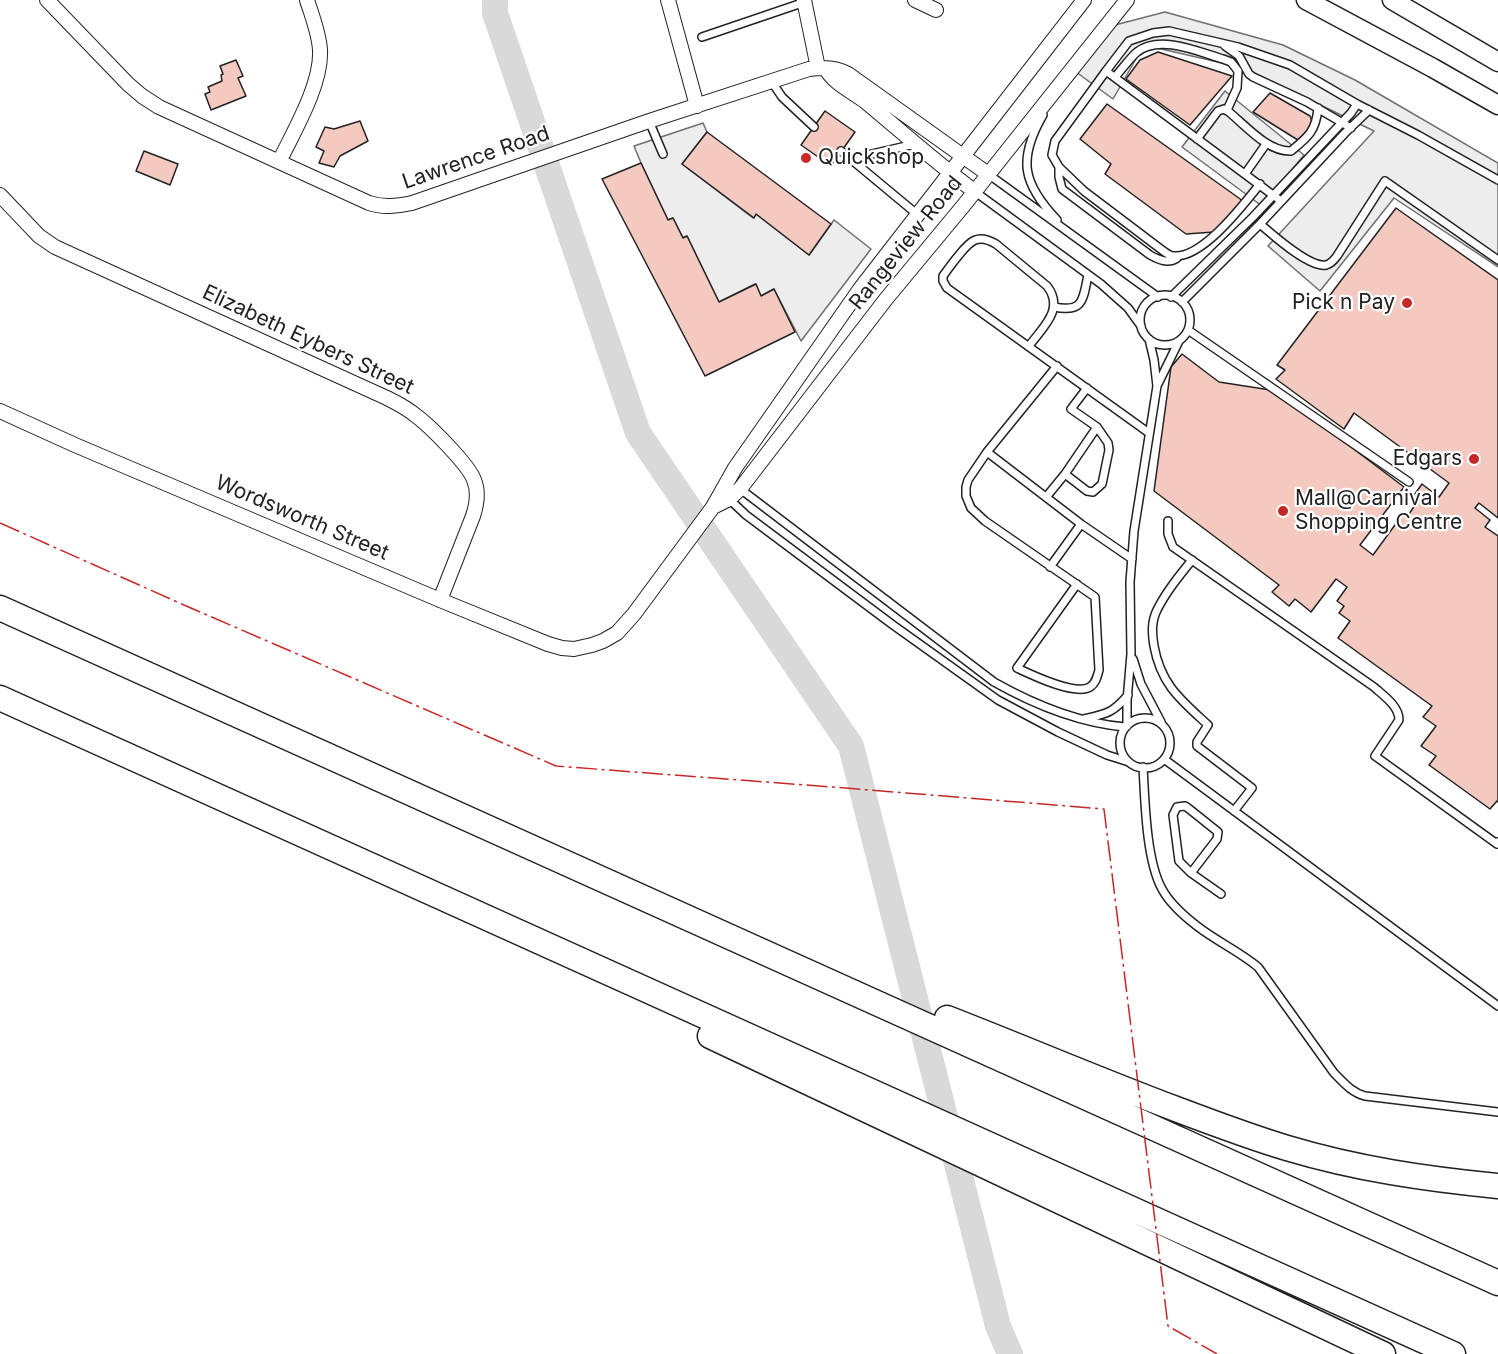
<!DOCTYPE html>
<style>
body{margin:0}
canvas{display:block;background:#fff}
</style>
<canvas width="1498" height="1354"></canvas>
<script>
const g = document.querySelector('canvas').getContext('2d');
g.lineJoin = 'round';
function fill(path, color) {
  g.fillStyle = color;
  g.fill(path, 'evenodd');
}
function trace(path, color, width, dash) {
  g.strokeStyle = color;
  g.lineWidth = width;
  g.lineCap = dash ? 'butt' : 'round';
  g.setLineDash(dash || []);
  g.stroke(path);
}
function drawText(font, color, halo, rows, align = 'center') {
  g.font = font + ' Inter,sans-serif';
  g.lineWidth = 4.5;
  g.setLineDash([]);
  g.textBaseline = 'middle';
  g.strokeStyle = halo;
  g.fillStyle = color;
  for (const [text, x, y, turn = 0] of rows) {
    g.save();
    g.translate(x, y);
    g.rotate((+turn || 0) * Math.PI / 180);
    g.textAlign = isNaN(turn) ? turn : align;
    if (halo) g.strokeText(text, 0, 0);
    g.fillText(text, 0, 0);
    g.restore();
  }
}
const parking = new Path2D(`
 M1165 12 1283 45 1355 80 1498 163V267L1394 198 1320 291 1268 246 1374 131 1244 68 1144 45 1113 99 1076 72 1115 25Z
 M1225 91 1304 155 1262 206 1182 147Z
 M703 123 707 132 682 164 753 218 756 214 809 255 834 220 871 249 801 341 774 289 761 296 755 284 719 302 687 236 683 238 673 218 668 220 641 163 634 146Z`);
fill(parking, '#ededed');
trace(parking, '#6f6f6f', 1.5);
trace(new Path2D(`
 M495 0V13L638 433 851 746 998 1326 1010 1354`), '#d9d9d9', 26);
const building = new Path2D(`
 M1158 52 1232 76 1190 125 1126 79 1140 60Z
 M236 60 243 76 238 78 246 96 211 110 205 94 210 92 208 87 222 81 221 75 223 74 220 66Z
 M1270 93 1310 116 1312 121V130L1301 142 1253 112Z
 M1107 104 1243 201 1214 232 1186 234 1105 174 1111 164 1080 139Z
 M825 111 855 132 831 166 801 145Z
 M360 121 368 141 340 156 334 167 319 163 324 151 316 147 325 127 334 129Z
 M707 132 831 224 809 255 756 214 754 218 682 164Z
 M144 151 178 164 170 185 136 171Z
 M641 163 668 220 673 218 683 238 687 236 719 302 756 284 761 296 774 289 795 332 705 376 602 179Z
 M1396 208 1498 280V518L1479 503 1475 508 1490 520 1485 527 1498 536V802L1497 801 1490 809 1429 765 1436 756 1421 746 1436 726 1423 717 1432 706 1338 638 1350 621 1339 613 1344 606 1337 601 1347 587 1336 579 1311 612 1295 599 1289 606 1272 592 1279 585 1154 491 1171 367 1182 354 1219 382 1277 391 1404 487 1360 545 1373 555 1403 514 1407 517 1417 502 1412 498 1422 484 1439 497 1449 483 1354 413 1344 429 1276 379 1285 370 1277 365Z`);
fill(building, '#f3c9c0');
trace(building, '#222', 1.5);
const service = new Path2D(`
 M702 37 805 2
 M1225 46 1239 56 1249 74 1253 77 1307 102 1351 128
 M1106 71 1055 141 1052 155 1059 167 1084 191 1162 250C1166 253 1169 256 1174 256 1203 258 1243 205 1260 184
 M1115 77C1122 69 1130 58 1137 52 1160 34 1199 52 1223 59L1231 62 1238 71 1237 88 1227 110
 M772 82 782 97 814 127
 M1043 115C1017 160 1023 184 1057 220
 M649 121 663 154
 M1197 139 1218 111 1224 109 1229 112C1246 126 1268 152 1291 151 1308 137 1316 131 1318 108
 M841 151 918 215
 M850 159 915 144
 M1059 167V177L1062 189 1150 255C1159 260 1168 264 1177 258
 M988 174 1158 297
 M1245 174 1266 144
 M974 191 1101 284 1128 308 1141 326
 M1281 201 1106 71 1129 41 1153 33 1169 31 1238 47 1290 65 1357 104 1418 135 1498 180
 M1260 224C1273 235 1309 268 1326 265 1331 264 1334 260 1337 256L1385 181 1498 260
 M1140 320a25 25 0 1 1 50 0a25 25 0 1 1-50 0Z
 M1171 297 1253 217 1351 113 1357 104
 M1182 302 1260 224 1345 133 1369 110
 M1054 307C1084 313 1083 299 1088 275
 M1188 330 1409 482
 M1149 339 1154 360 1157 386
 M1029 346C1043 327 1065 309 1047 286L996 244C978 233 970 241 959 255 953 262 948 269 943 276V281L947 288 1149 433
 M1057 366 987 452 968 480 966 487V496L971 508 985 521 1095 597 1099 670C1097 677 1096 683 1090 687 1075 696 1032 675 1017 668L1077 584
 M987 452 1081 524 1132 559
 M1065 474 1087 491 1093 492 1102 484 1109 450 1108 443 1097 427 1071 409 1087 388
 M739 488 994 682C1033 704 1079 723 1125 727
 M1047 496 1065 474 1097 427
 M727 497 746 515 893 625 998 700 1058 732 1107 755 1129 762
 M1168 521V534L1173 547 1374 687C1384 696 1399 706 1399 720L1375 756 1497 844 1498 842
 M1192 560C1179 576 1166 592 1157 610 1151 622 1152 634 1154 646 1161 685 1181 700 1208 725L1197 742V746L1252 788 1234 811
 M1050 567 1081 524
 M1133 659 1141 684 1161 722
 M1120 743a25 25 0 1 1 50 0a25 25 0 1 1-50 0Z
 M1084 719C1106 714 1113 713 1128 695
 M1127 726V701L1131 654 1130 582 1134 531 1157 386 1179 341
 M1164 759 1498 1006
 M1143 767C1145 801 1146 860 1162 889 1170 904 1184 916 1197 926 1216 941 1239 951 1258 967L1334 1073C1344 1083 1351 1092 1365 1096L1498 1112
 M1191 873 1217 839 1218 832 1188 808 1185 806 1177 807 1173 815 1179 861 1191 873 1221 894`);
const minor = new Path2D(`
 M47 0 128 84 142 96 159 107 369 203C384 208 397 206 412 203L649 121 809 69C822 67 836 67 848 74L988 174
 M668 0 697 106
 M804 0 818 68
 M915 0 936 10
 M826 69C834 84 853 92 866 102 902 132 937 163 974 191
 M279 162C294 131 322 84 320 50 319 33 312 16 307 0
 M0 195 39 236 55 247 387 398C397 403 407 408 415 415 429 425 469 465 474 480 479 492 477 504 473 516L440 600
 M0 411 75 445 440 600 548 644 562 648 574 649 592 645 603 641 617 633 634 614 713 507 735 468 860 289 1084 0
 M713 507 729 499 740 489 886 299 964 205 1127 0`);
const secondary = new Path2D(`
 M1306 0 1433 68 1498 105
 M1392 0 1498 62`);
const motorway = new Path2D(`
 M0 608 1498 1283
 M0 698 1453 1354
 M947 1018C1024 1048 1099 1080 1176 1109 1213 1123 1250 1137 1287 1148 1357 1169 1426 1179 1498 1186
 M710 1036 1383 1354`);
trace(service, '#222', 10);
trace(minor, '#222', 16);
trace(secondary, '#222', 21);
trace(motorway, '#222', 27);
trace(service, '#fff', 7);
trace(minor, '#fff', 14);
trace(secondary, '#fff', 18);
trace(motorway, '#fff', 24);
trace(new Path2D(`
 M0 523 184 605 556 766 832 787 1104 809 1168 1326 1217 1354`), '#c62828', 1.5, [21, 4.5, 3, 4.5]);
for (const [x, y, r, color] of [
 [806,158,6,"#c62828"],
 [1407,303,6,"#c62828"],
 [1474,459,6,"#c62828"],
 [1283,511,6,"#c62828"]
]) {
  const dot = new Path2D();
  dot.arc(x, y, r, 0, 2 * Math.PI);
  g.fillStyle = color;
  g.fill(dot);
  trace(dot, '#fff', 2);
}
drawText('21px', '#222', '#fff', [
 ["Lawrence Road",476,158,-19],
 ["Rangeview Road",906,243,-51],
 ["Elizabeth Eybers Street",308,340,25],
 ["Wordsworth Street",302,518,23]
]);
drawText('21px', '#222', '#fff', [
 ["Quickshop",818,158],
 ["Pick n Pay",1395,303,"right"],
 ["Edgars",1462,459,"right"],
 ["Mall@Carnival",1295,499],
 ["Shopping Centre",1295,523]
], 'left');
</script>
